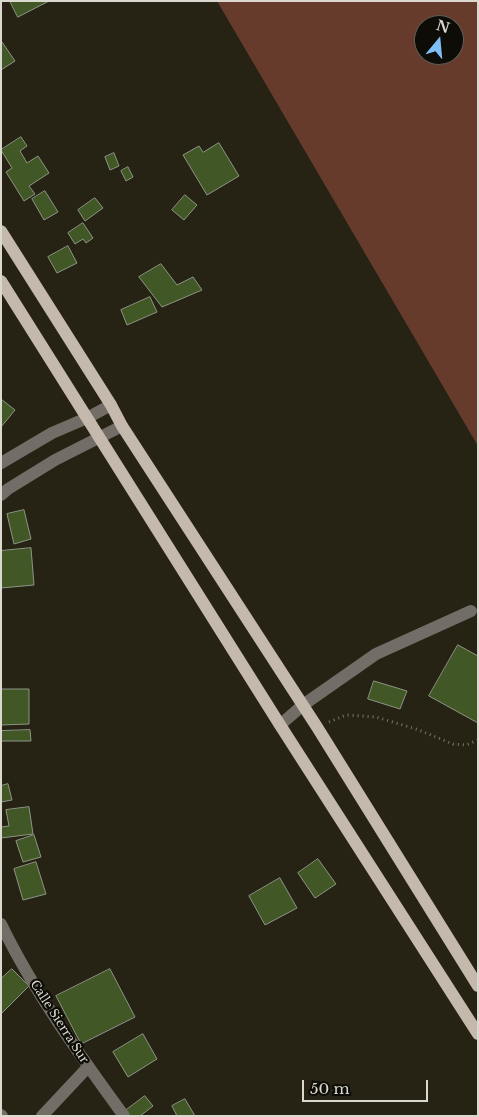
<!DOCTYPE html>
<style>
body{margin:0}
#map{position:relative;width:479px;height:1117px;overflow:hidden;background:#262315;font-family:"Libre Baskerville",serif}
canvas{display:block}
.frame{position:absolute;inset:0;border:2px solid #dad8cf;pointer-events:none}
.north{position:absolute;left:414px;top:15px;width:50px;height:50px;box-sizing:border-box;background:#0d0c06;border:1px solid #5f5e56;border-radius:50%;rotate:17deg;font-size:14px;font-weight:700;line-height:20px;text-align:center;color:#dad8cf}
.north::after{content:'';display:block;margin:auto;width:18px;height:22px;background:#7ebef9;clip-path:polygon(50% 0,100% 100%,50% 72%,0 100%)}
.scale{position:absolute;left:302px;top:1080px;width:126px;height:22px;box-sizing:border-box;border:2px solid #dad8cf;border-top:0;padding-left:6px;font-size:15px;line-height:18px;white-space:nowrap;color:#dad8cf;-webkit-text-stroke:4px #0d0c06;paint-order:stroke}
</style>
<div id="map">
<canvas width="479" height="1117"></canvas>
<div class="frame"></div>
<div class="north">N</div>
<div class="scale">50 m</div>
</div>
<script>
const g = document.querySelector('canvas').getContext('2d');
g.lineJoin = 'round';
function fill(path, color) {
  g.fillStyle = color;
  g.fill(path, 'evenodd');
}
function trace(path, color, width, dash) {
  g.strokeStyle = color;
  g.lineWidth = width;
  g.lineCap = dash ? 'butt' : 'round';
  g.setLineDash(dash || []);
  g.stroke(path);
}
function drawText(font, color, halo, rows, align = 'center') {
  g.font = font + ' "Libre Baskerville",serif';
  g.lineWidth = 4.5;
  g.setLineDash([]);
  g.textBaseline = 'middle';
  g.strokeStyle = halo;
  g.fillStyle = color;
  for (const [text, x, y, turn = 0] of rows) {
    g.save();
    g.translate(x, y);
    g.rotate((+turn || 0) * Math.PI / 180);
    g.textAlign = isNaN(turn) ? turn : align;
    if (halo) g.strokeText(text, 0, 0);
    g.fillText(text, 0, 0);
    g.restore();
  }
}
fill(new Path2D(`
 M217 1H478V446ZM424 25H454V55H424Z`), '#663b2c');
const building = new Path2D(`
 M10 1H49L18 17Z
 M1 42H2L15 61 1 70Z
 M21 137 27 146 20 151 27 163 38 156 49 173 29 186 35 194 24 201 6 172 12 168 1 150Z
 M219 143 239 176 207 195 183 155 199 146 203 152Z
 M114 153 119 166 110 170 105 157Z
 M128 167 133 177 126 181 121 171Z
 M45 191 58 212 44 220 32 199Z
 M185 195 197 205 184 220 172 210Z
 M95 198 103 208 85 221 78 210Z
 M83 223 93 238 86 243 83 239 75 244 68 233Z
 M68 246 77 263 57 273 48 257Z
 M161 264 177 285 193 277 202 290 162 307 139 277Z
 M150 297 157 312 127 325 121 310Z
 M1 399 15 410 1 427Z
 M24 510 31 539 14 544 7 514Z
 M31 548 34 585 1 588V551Z
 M458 645 478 656V723L429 696Z
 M374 681 407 691 400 709 368 699Z
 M1 689H29V724L1 725Z
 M30 730 31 741H1V731Z
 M8 784 12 800 1 802V786Z
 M29 807 33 834 1 838V827L9 826 6 810Z
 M34 835 41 857 23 862 16 841Z
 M318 859 336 884 315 898 298 873Z
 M36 862 46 894 23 900 14 869Z
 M280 878 297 908 265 925 249 896Z
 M12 969 29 986 1 1014V979Z
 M110 969 135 1017 81 1044 56 996Z
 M143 1034 157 1059 128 1077 113 1052Z
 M145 1096 153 1106 140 1116H128L125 1111Z
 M185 1099 195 1116H177L172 1106Z`);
fill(building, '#415726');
trace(building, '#8d9585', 1);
trace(new Path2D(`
 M329 722 346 715 376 717 419 730 453 744 466 745 478 740`), '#78756a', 3, [1, 4]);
trace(new Path2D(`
 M1 463 52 433 87 418 111 405
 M1 495 8 489 55 460 122 426
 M280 725 303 705 376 654 471 611
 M1 924C34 992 79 1054 124 1116
 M1 1115 2 1116
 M42 1116 88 1067`), '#736d67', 12);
trace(new Path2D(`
 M1 231 111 405 122 426 317 727 478 986
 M1 281 280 725 478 1034`), '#c4b9ac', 12);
drawText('12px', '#dad8cf', '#0d0c06', [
 ["Calle Sierra Sur",59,1022,57]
]);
</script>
